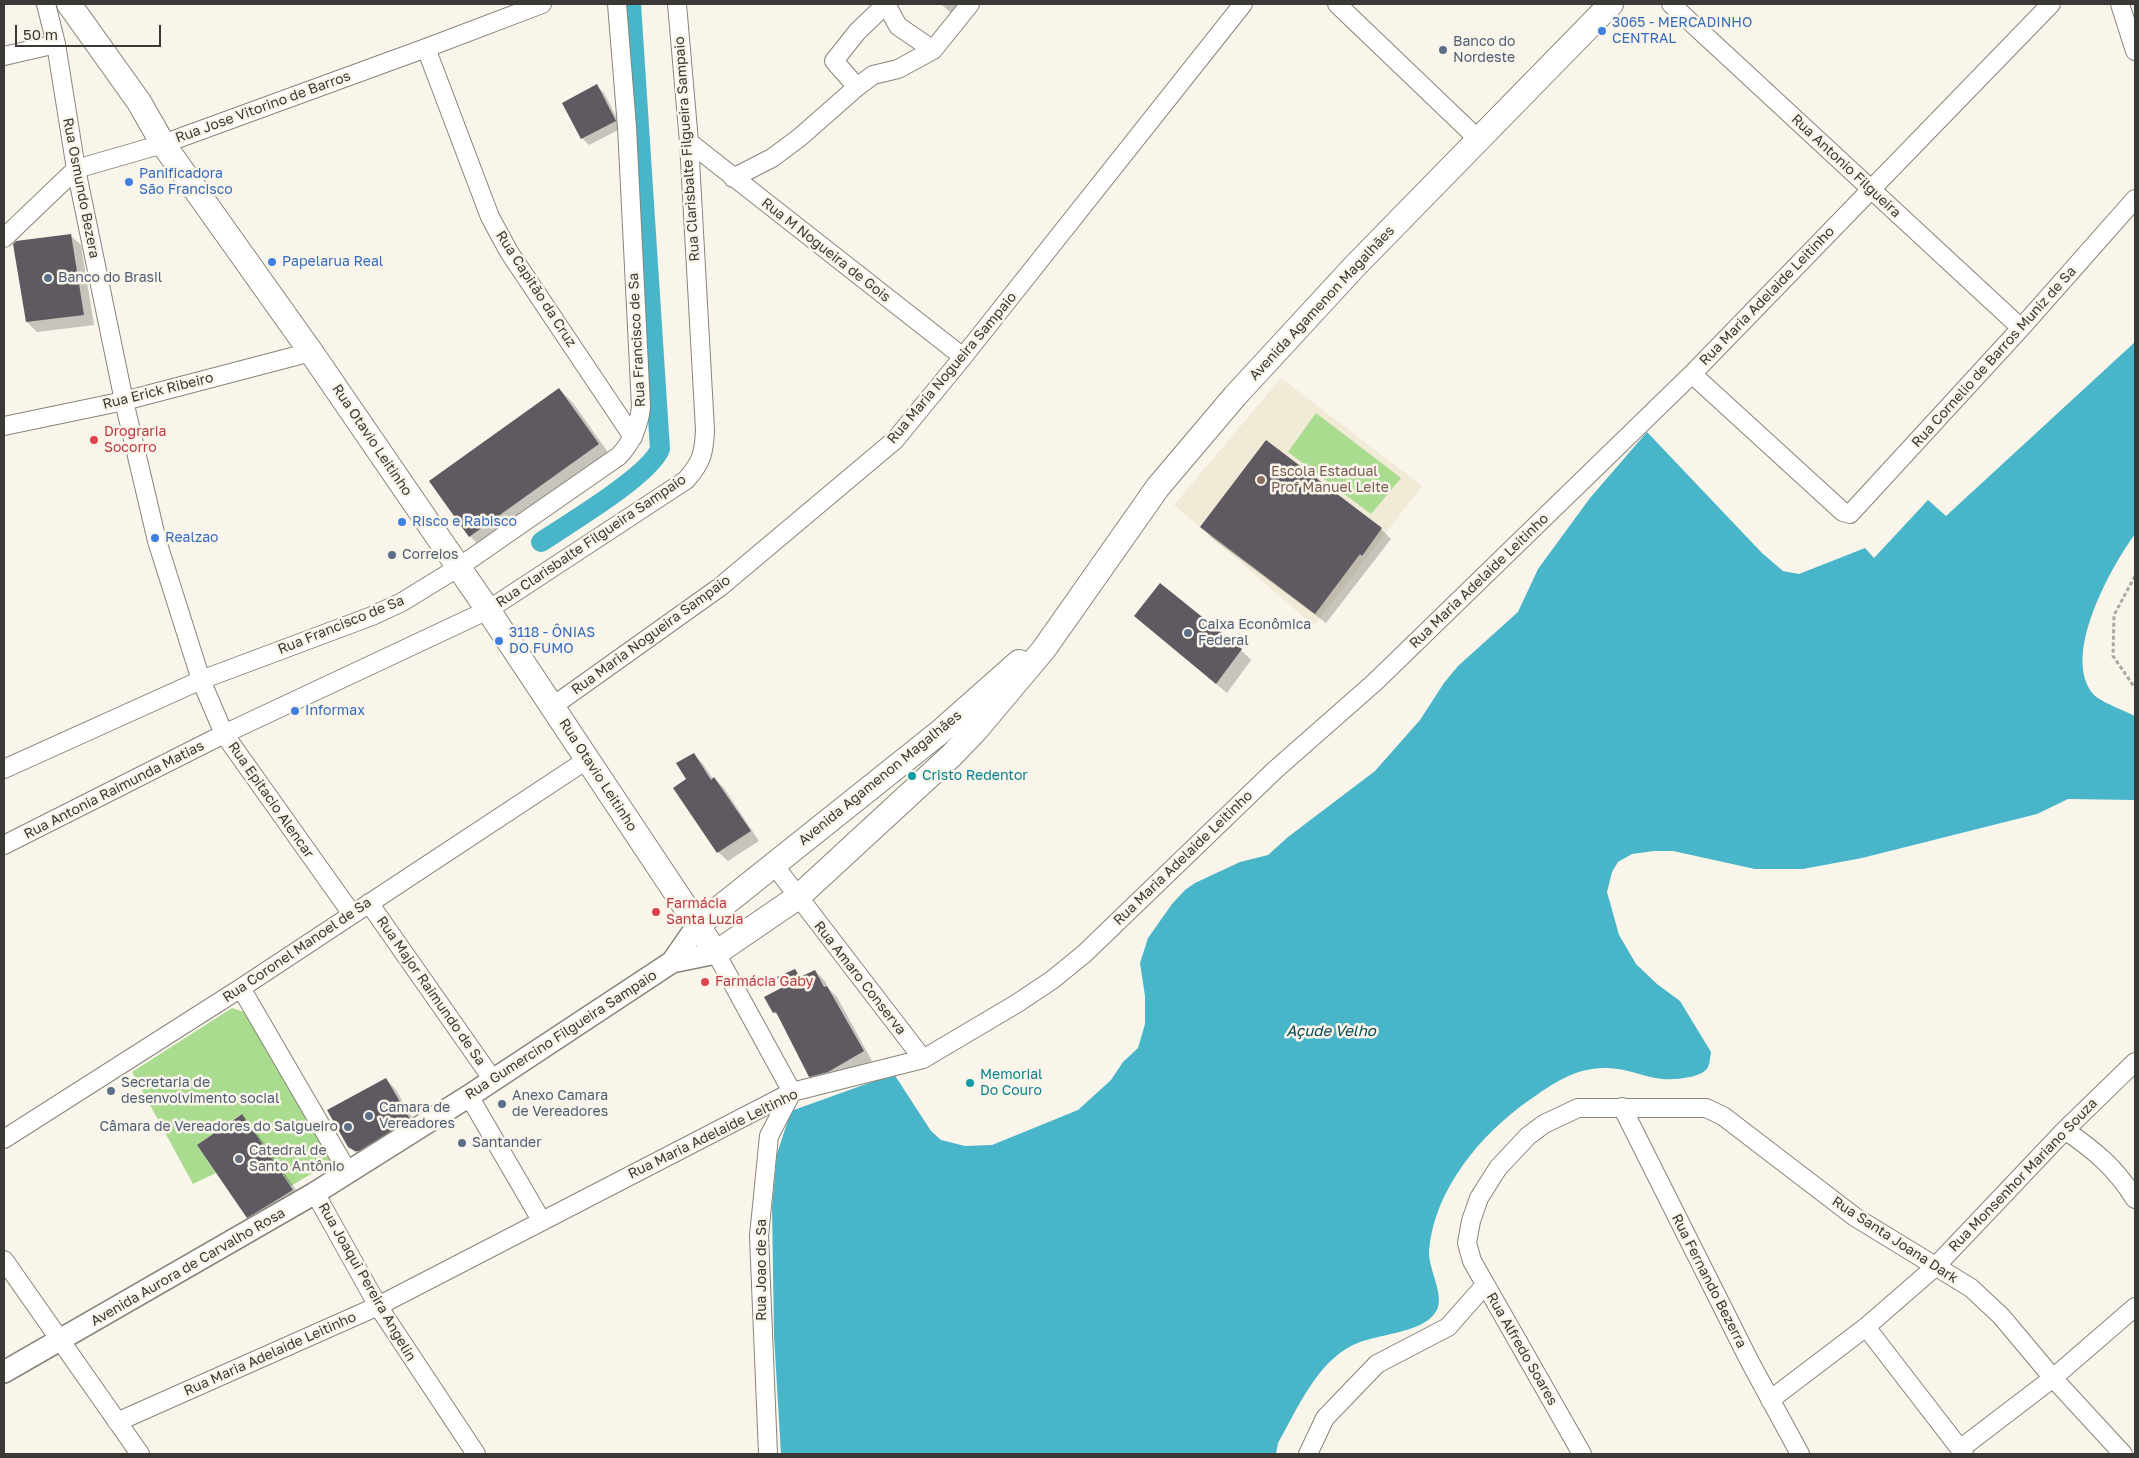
<!DOCTYPE html>
<meta charset="utf-8">
<style>
body{margin:0}
#map{position:relative;width:2139px;height:1458px;overflow:hidden;background:#f9f5ea;font-family:"Golos Text",sans-serif}
canvas{display:block}
.frame{position:absolute;inset:0;border:5px solid #3b3935;pointer-events:none}
.scale{position:absolute;left:15px;top:25px;width:146px;height:22px;box-sizing:border-box;border:2px solid #3b3935;border-top:0;padding-left:6px;font-size:15px;line-height:18px;white-space:nowrap;color:#3b3935;-webkit-text-stroke:4px #f9f5ea;paint-order:stroke}
</style>
<div id="map">
<canvas width="2139" height="1458"></canvas>
<div class="frame"></div>
<div class="scale">50 m</div>
</div>
<script>
const g = document.querySelector('canvas').getContext('2d');
g.lineJoin = 'round';
function fill(path, color) {
  g.fillStyle = color;
  g.fill(path, 'evenodd');
}
function trace(path, color, width, dash) {
  g.strokeStyle = color;
  g.lineWidth = width;
  g.lineCap = dash ? 'butt' : 'round';
  g.setLineDash(dash || []);
  g.stroke(path);
}
function drawText(font, color, halo, rows, align = 'center') {
  g.font = font + ' "Golos Text",sans-serif';
  g.lineWidth = 5;
  g.setLineDash([]);
  g.textBaseline = 'middle';
  g.strokeStyle = halo;
  g.fillStyle = color;
  for (const [text, x, y, turn = 0] of rows) {
    g.save();
    g.translate(x, y);
    g.rotate((+turn || 0) * Math.PI / 180);
    g.textAlign = isNaN(turn) ? turn : align;
    if (halo) g.strokeText(text, 0, 0);
    g.fillText(text, 0, 0);
    g.restore();
  }
}
fill(new Path2D(`
 M1281 378 1422 486 1314 626 1174 505Z`), '#f0ead7');
fill(new Path2D(`
 M1316 413 1401 478 1371 514 1288 452Z
 M232 1008 247 1013 336 1159 291 1186 241 1114 197 1145 216 1173 193 1184 132 1072Z`), '#a9dc8f');
fill(new Path2D(`
 M2135 342V534C2111 567 2060 657 2094 695 2101 702 2125 711 2135 716V800L2068 799 2037 814 1862 858 1803 869H1755L1673 851H1654L1632 854 1618 862 1612 872 1607 892 1619 935 1636 964 1657 984 1680 1001 1711 1052C1710 1057 1710 1063 1708 1067 1703 1078 1673 1080 1662 1079 1644 1077 1626 1068 1607 1068 1576 1067 1552 1084 1528 1101 1480 1135 1434 1190 1429 1251 1428 1270 1447 1298 1435 1313 1420 1334 1378 1333 1353 1345 1316 1363 1297 1410 1278 1443L1276 1454H781L774 1336 772 1207 777 1154 791 1111 894 1074 931 1131 941 1140 965 1146 992 1145 1078 1110 1111 1080 1123 1062 1138 1048 1145 1024V996L1140 963 1148 938 1172 904 1185 890 1195 883 1240 862 1268 855 1288 837 1375 771 1420 720 1444 683 1458 666 1518 612 1538 569 1590 498 1647 432 1762 553 1783 571 1799 574 1865 548 1874 558 1928 500 1946 516Z`), '#49b5c9');
fill(new Path2D(`
 M941 4H980L972 7 961 22Z
 M597 86 604 93 622 128 589 145 582 138Z
 M70 235 81 245 94 325 37 332 27 322Z
 M559 389 573 403 612 458 483 550 470 536Z
 M1202 527 1381 529 1391 539 1326 623 1212 538Z
 M1136 616 1241 650 1251 660 1227 693Z
 M694 755 703 764 713 779 714 778 724 788 759 841 728 861 718 852 687 780Z
 M794 970 802 978 815 971 825 981 828 988 837 997 872 1061 838 1081 820 1086 810 1076 780 1018 774 1012Z
 M386 1079 396 1090 419 1129 360 1157 349 1146Z
 M241 1116 252 1126 303 1200 258 1227 248 1217Z`), '#0003');
trace(new Path2D(`
 M541 542C568 524 649 476 660 449L631 4`), '#49b5c9', 20);
fill(new Path2D(`
 M597 84 616 121 581 139 562 103Z
 M71 234 84 315 26 322 13 244 16 241Z
 M559 388 599 444 469 537 429 481Z
 M1266 440 1382 528 1362 556 1360 554 1315 614 1200 527Z
 M1160 583 1242 649 1216 684 1134 616Z
 M694 753 711 780 714 777 751 831 717 853 673 788 686 779 676 763Z
 M795 969 800 977 815 970 824 987 827 986 864 1051 828 1072 809 1077 776 1012 773 1013 764 997 783 987 777 977Z
 M386 1078 410 1119 359 1151H355L348 1147 327 1110Z
 M242 1114 293 1190 247 1218 197 1145Z`), '#5f5962');
const minor = new Path2D(`
 M46 4 56 44 76 169 124 401 157 541 201 680 224 734 352 914
 M1337 4 1479 140
 M1671 4 2021 328
 M2120 4 2135 51
 M426 48 490 217 509 252 633 437
 M4 56 56 44
 M857 87 834 61 857 32 886 4 898 26 933 50
 M689 142 963 357
 M733 178 772 158 799 138 857 87 873 75 898 69 933 50 970 4
 M4 238 76 169 163 144 426 48 542 4
 M1692 374 1843 512 1850 514 2021 328 2135 199
 M4 426 124 401 311 352
 M553 706 720 587 895 440 963 357 1243 4
 M4 769 201 680 372 616 402 602 459 567 619 456C632 442 639 426 641 407L627 127 617 4
 M4 845 224 734 488 610 686 480C702 462 704 453 705 430L689 142 677 4
 M774 865 923 1059
 M369 903 493 1080
 M716 953 792 1092 769 1136 759 1236 768 1454
 M241 988 348 1172
 M469 1096 541 1220
 M1622 1107 1750 1362 1800 1454
 M2065 1130C2095 1151 2115 1167 2135 1199
 M4 1139 241 988 588 759
 M315 1193 378 1306 476 1454
 M4 1260 140 1454
 M1866 1327 1964 1454
 M1770 1400 1866 1327 1935 1267 2065 1130 2135 1062
 M117 1422 378 1306 792 1092 923 1059 1016 1004 1052 980 1084 954 1275 770 1375 682 1692 374 2051 4
 M1960 1449 2053 1378 2135 1307
 M1308 1454 1325 1418 1377 1364 1448 1327 1485 1285
 M1582 1454 1472 1261 1467 1243 1471 1221 1479 1198 1498 1168 1528 1136 1544 1124 1578 1108H1706L1723 1116 1855 1217 1971 1288 2001 1316 2053 1378 2123 1454`);
const tertiary = new Path2D(`
 M672 962 716 953
 M4 1372 315 1193 469 1096 672 962 697 926`);
const secondary = new Path2D(`
 M69 4 139 102 163 144 311 352 488 610 716 953 798 897 951 756 976 730 1044 649 1158 487 1235 396 1354 267 1611 4
 M697 926 940 732 1019 662`);
trace(minor, '#88847a', 20);
trace(tertiary, '#88847a', 24);
trace(secondary, '#88847a', 26);
trace(new Path2D(`
 M2135 576 2114 615 2113 656 2135 688`), '#aca9a1', 3, [4, 2.5]);
trace(minor, '#fff', 18);
trace(tertiary, '#fff', 21);
trace(secondary, '#fff', 24);
for (const [x, y, r, color] of [
 [1602,31,5,"#3f7fe0"],
 [1443,50,5,"#5c6f8a"],
 [129,182,5,"#3f7fe0"],
 [272,262,5,"#3f7fe0"],
 [48,278,5,"#5c6f8a"],
 [94,440,5,"#e0444e"],
 [1261,480,5,"#8d6e63"],
 [402,522,5,"#3f7fe0"],
 [155,538,5,"#3f7fe0"],
 [392,555,5,"#5c6f8a"],
 [1188,633,5,"#5c6f8a"],
 [499,641,5,"#3f7fe0"],
 [295,711,5,"#3f7fe0"],
 [912,776,5,"#0f9aa8"],
 [656,912,5,"#e0444e"],
 [705,982,5,"#e0444e"],
 [970,1083,5,"#0f9aa8"],
 [111,1091,5,"#5c6f8a"],
 [502,1104,5,"#5c6f8a"],
 [369,1116,5,"#5c6f8a"],
 [348,1127,5,"#5c6f8a"],
 [462,1143,5,"#5c6f8a"],
 [239,1159,5,"#6b7280"]
]) {
  const dot = new Path2D();
  dot.arc(x, y, r, 0, 2 * Math.PI);
  g.fillStyle = color;
  g.fill(dot);
  trace(dot, '#f9f5ea', 2);
}
drawText('14px', '#366cbe', '#f9f5ea', [
 ["3065 - MERCADINHO",1612,23],
 ["CENTRAL",1612,39],
 ["Panificadora",139,174],
 ["São Francisco",139,190],
 ["Papelarua Real",282,262],
 ["Risco e Rabisco",412,522],
 ["Realzao",165,538],
 ["3118 - ÔNIAS",509,633],
 ["DO FUMO",509,649],
 ["Informax",305,711]
], 'left');
drawText('14px', '#4e5e75', '#f9f5ea', [
 ["Banco do",1453,42],
 ["Nordeste",1453,58],
 ["Banco do Brasil",58,278],
 ["Correios",402,555],
 ["Caixa Econômica",1198,625],
 ["Federal",1198,641],
 ["Secretaria de",121,1083],
 ["desenvolvimento social",121,1099],
 ["Anexo Camara",512,1096],
 ["de Vereadores",512,1112],
 ["Camara de",379,1108],
 ["Vereadores",379,1124],
 ["Câmara de Vereadores do Salgueiro",338,1127,"right"],
 ["Santander",472,1143]
], 'left');
drawText('14px', '#3b3935', '#f9f5ea', [
 ["Rua Jose Vitorino de Barros",263,107,-20],
 ["Rua Clarisbalte Filgueira Sampaio",687,149,-94],
 ["Rua Antonio Filgueira",1846,166,43],
 ["Rua Osmundo Bezera",81,188,79],
 ["Rua M Nogueira de Gois",826,250,38],
 ["Rua Capitão da Cruz",536,289,57],
 ["Rua Maria Adelaide Leitinho",1767,296,-46],
 ["Avenida Agamenon Magalhães",1322,303,-47],
 ["Rua Francisco de Sa",637,340,-93],
 ["Rua Cornelio de Barros Muniz de Sa",1994,357,-48],
 ["Rua Maria Nogueira Sampaio",952,368,-50],
 ["Rua Erick Ribeiro",158,391,-14],
 ["Rua Otavio Leitinho",372,440,56],
 ["Rua Clarisbalte Filgueira Sampaio",591,541,-34],
 ["Rua Maria Adelaide Leitinho",1479,581,-44],
 ["Rua Francisco de Sa",341,625,-22],
 ["Rua Maria Nogueira Sampaio",651,635,-36],
 ["Rua Otavio Leitinho",598,775,57],
 ["Avenida Agamenon Magalhães",880,778,-39],
 ["Rua Antonia Raimunda Matias",114,790,-27],
 ["Rua Epitacio Alencar",271,800,55],
 ["Rua Maria Adelaide Leitinho",1183,858,-44],
 ["Rua Coronel Manoel de Sa",297,950,-34],
 ["Rua Amaro Conserva",860,978,52],
 ["Rua Major Raimundo de Sa",431,991,55],
 ["Rua Gumercino Filgueira Sampaio",561,1035,-33],
 ["Rua Maria Adelaide Leitinho",713,1134,-26],
 ["Rua Monsenhor Mariano Souza",2023,1175,-46],
 ["Rua Santa Joana Dark",1895,1240,33],
 ["Avenida Aurora de Carvalho Rosa",188,1267,-30],
 ["Rua Joao de Sa",762,1270,-90],
 ["Rua Fernando Bezerra",1709,1281,63],
 ["Rua Joaqui Pereira Angelin",367,1282,60],
 ["Rua Alfredo Soares",1522,1349,60],
 ["Rua Maria Adelaide Leitinho",270,1354,-24]
]);
drawText('14px', '#be3a42', '#f9f5ea', [
 ["Drograria",104,432],
 ["Socorro",104,448],
 ["Farmácia",666,904],
 ["Santa Luzia",666,920],
 ["Farmácia Gaby",715,982]
], 'left');
drawText('14px', '#785e54', '#f9f5ea', [
 ["Escola Estadual",1271,472],
 ["Prof Manuel Leite",1271,488]
], 'left');
drawText('14px', '#0d838f', '#f9f5ea', [
 ["Cristo Redentor",922,776],
 ["Memorial",980,1075],
 ["Do Couro",980,1091]
], 'left');
drawText('14px', '#5b616d', '#f9f5ea', [
 ["Catedral de",249,1151],
 ["Santo Antônio",249,1167]
], 'left');
drawText('italic 15px', '#064954', '#f9f5ea', [
 ["Açude Velho",1331,1031]
]);
</script>
